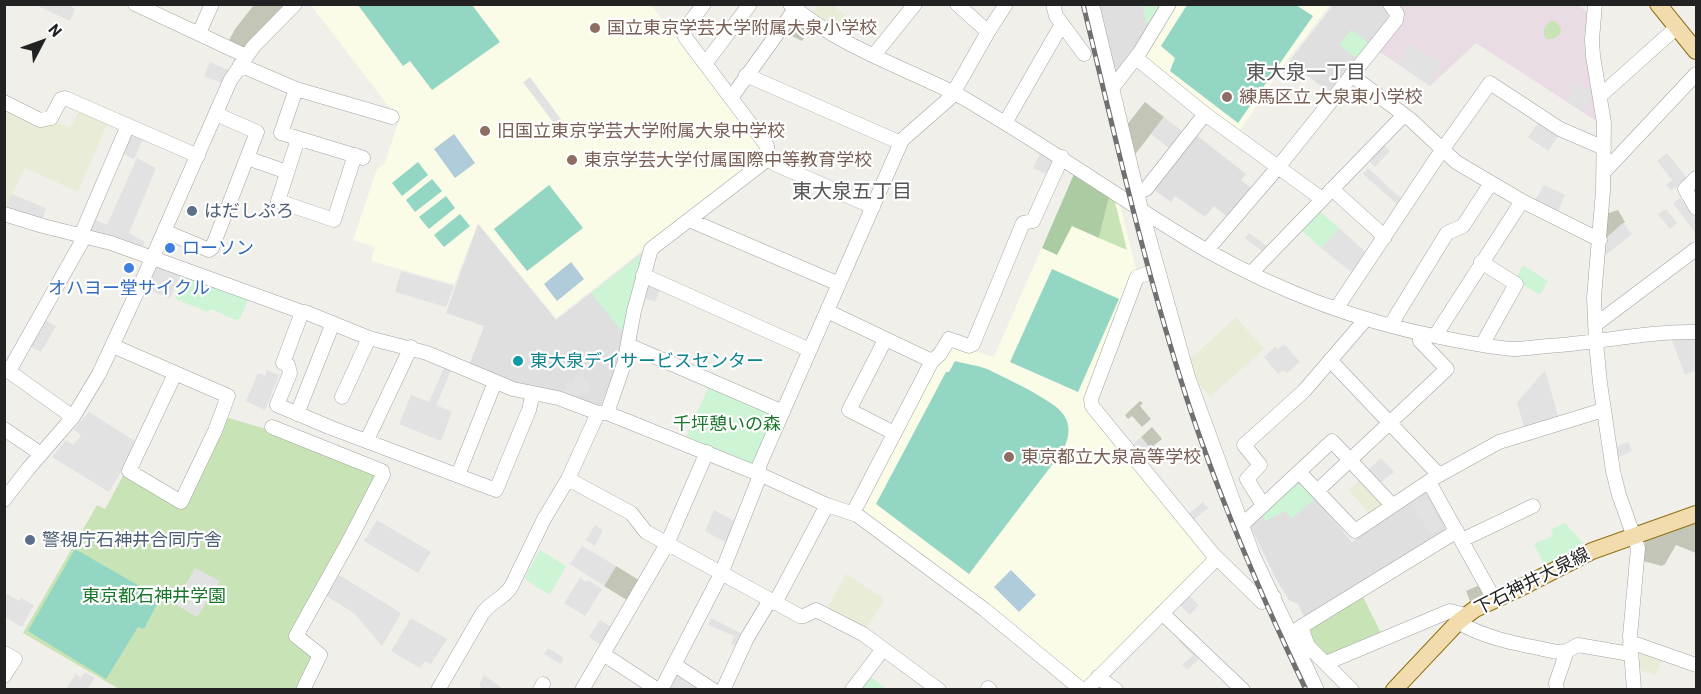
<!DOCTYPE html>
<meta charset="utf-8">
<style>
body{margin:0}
#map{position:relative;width:1701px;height:694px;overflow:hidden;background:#f1efea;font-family:Barlow,sans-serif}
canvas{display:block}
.frame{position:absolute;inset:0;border:6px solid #222;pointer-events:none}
.north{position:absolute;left:12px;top:12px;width:60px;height:60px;-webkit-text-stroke:4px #fff;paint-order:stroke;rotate:49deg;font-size:16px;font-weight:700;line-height:24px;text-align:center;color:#222}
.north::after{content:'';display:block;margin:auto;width:21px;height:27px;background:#222;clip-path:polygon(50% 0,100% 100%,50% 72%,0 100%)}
</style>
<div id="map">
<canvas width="1701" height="694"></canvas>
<div class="frame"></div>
<div class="north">N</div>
</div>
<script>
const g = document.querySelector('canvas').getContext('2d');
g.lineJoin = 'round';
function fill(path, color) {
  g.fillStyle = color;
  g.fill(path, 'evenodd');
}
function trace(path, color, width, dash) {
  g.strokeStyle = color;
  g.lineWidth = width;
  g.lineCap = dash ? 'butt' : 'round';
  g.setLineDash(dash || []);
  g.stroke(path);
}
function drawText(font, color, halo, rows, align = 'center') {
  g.font = font + ' Barlow,"Noto Sans JP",sans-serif';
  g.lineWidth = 4.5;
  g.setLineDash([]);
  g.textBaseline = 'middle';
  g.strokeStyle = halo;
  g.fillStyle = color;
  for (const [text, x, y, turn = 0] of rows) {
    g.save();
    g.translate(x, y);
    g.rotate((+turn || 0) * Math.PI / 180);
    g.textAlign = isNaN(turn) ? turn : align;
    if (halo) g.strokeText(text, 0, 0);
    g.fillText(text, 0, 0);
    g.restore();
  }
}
fill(new Path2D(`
 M1097 5H1162L1144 35 1115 75Z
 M1333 5H1381L1388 12 1389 16 1385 23 1329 91 1288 63Z
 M1195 134 1246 174 1241 180 1254 190 1230 219 1214 206 1205 217 1175 196 1171 202 1152 188Z
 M478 224 556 320 643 252 617 366 601 405 596 406 514 383 470 363 484 326 446 313Z
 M1296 482 1302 483 1352 542 1377 522 1423 492 1429 494 1446 525 1444 531 1307 616 1303 615 1298 604 1289 600 1276 579 1250 525Z`), '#e0dfdf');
fill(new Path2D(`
 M1395 5H1577L1590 13 1598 122 1476 43 1430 86 1377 50Z`), '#e9dce5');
fill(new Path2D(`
 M311 5H651L764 150 763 156 556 318 478 223 454 284 371 261 375 247 353 240 377 169 385 163 399 120Z
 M1174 5H1330L1285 63 1239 132 1146 61 1144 54Z
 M1074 174 1120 205 1136 269 1086 403 1208 558 1086 685 864 515 863 510 949 344 994 357Z`), '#fafce7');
fill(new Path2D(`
 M254 5H287L243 51 227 44 235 29Z
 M794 18H798L810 27 802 41 784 32Z
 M1145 102 1164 117 1133 157 1126 126Z
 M1618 210 1625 222 1604 240 1606 214Z
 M1140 401 1143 403 1140 406 1151 419 1142 427 1132 416 1128 419 1125 415Z
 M1152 427 1162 439 1150 448 1141 437Z
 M1696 517V553L1676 545 1665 564 1662 566 1643 561 1645 541 1650 535Z
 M616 566 642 582 630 602 604 586Z
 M1482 584 1487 594 1470 601 1466 591Z`), '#c3c5b6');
fill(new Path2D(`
 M819 5H833L850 18 839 33 813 17V11Z
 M4 106 70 127 80 110 108 122 78 192 25 168 5 209Z
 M1236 317 1264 349 1210 397 1195 380 1189 360Z
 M1363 478 1383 505 1369 514 1349 490Z
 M846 574 883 598V603L866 628H863L826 610Z
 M1636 651 1663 657 1656 675 1637 669Z`), '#e9edd8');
fill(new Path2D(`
 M1550 21 1556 22 1561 28 1560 34 1553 39H1547L1544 35V29Z
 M1109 197 1115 202 1127 250 1099 238Z
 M225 417 266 429 375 473 377 479 335 559 289 638 315 654 299 689H119L23 633 97 505 105 509 124 474 184 507Z
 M1362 595 1382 635 1327 658 1312 644 1307 628Z`), '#c8e4b6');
fill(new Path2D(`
 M1074 174 1109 197 1099 238 1072 226 1057 255 1042 248Z`), '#abcba3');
fill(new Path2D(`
 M1142 5H1161L1149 25 1146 21Z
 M1351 30 1369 43 1356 58 1339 45Z
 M1317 209 1339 228 1321 248 1299 228Z
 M642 254 622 331 591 293Z
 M1523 265 1548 281 1540 295 1515 280Z
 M185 274 248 300 240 319 236 320 210 309 208 312 175 299Z
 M710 384 776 412 754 468 685 439Z
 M1297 484 1302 485 1315 499 1292 518 1285 511 1265 521 1262 515Z
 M1565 523 1583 543 1545 566 1534 544 1553 536 1551 529Z
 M540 550 566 566 550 595 526 580 525 577Z
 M869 676 887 689 858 690Z`), '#cdf4d4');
fill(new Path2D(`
 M358 5H472L500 42 432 90 410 61 403 66Z
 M1187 5H1296L1313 16 1238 123 1170 71 1175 58 1161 46Z
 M418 162 428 175 402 196 392 183Z
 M432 179 442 191 415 212 406 200Z
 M549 185 583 228 527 271 494 229Z
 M446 196 455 208 429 229 419 217Z
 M460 214 470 226 444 247 434 235Z
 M1052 269 1119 299 1078 392 1010 362Z
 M955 361C965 364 977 365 987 369 1002 376 1055 401 1063 414 1072 426 1069 441 1061 453L969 574 876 504 946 372H949Z
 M75 549 155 595 158 602 144 629 138 627 106 679 28 631Z`), '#92d6c3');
fill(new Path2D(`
 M36 5H73L72 7 75 9 70 21Z
 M1410 44 1441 64 1433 76 1435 78 1430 86 1397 63Z
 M210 62 230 71 224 84 204 76Z
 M530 77 565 125 559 130 523 82Z
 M1576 83 1593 93 1583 111 1566 100Z
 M1164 117 1186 134 1173 151 1151 134Z
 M1540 120 1560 134 1548 151 1528 137Z
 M129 133 144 137 134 159 120 152Z
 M1380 142 1390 151 1375 167 1368 160Z
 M1041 152 1056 161 1050 176 1033 168Z
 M1667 153 1687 178 1671 191 1666 185 1672 180 1657 161Z
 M137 158 156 168 129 233 145 242 141 250 85 232 91 218 107 225Z
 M1368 168 1403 200 1398 205 1363 174Z
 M1544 185 1565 195 1556 216 1533 204Z
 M11 194 46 208 43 218 38 221 5 210Z
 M1680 198 1696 220V234L1673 203Z
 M1666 209 1677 223 1670 229 1658 214Z
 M1623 223 1632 234 1603 257 1604 240Z
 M1339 228 1369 255 1355 275 1321 248Z
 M1249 233 1271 249 1267 255 1245 238Z
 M157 265 182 272 170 299 147 289Z
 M401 271 454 286 446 307 395 292Z
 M645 282 661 287 655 302 642 297Z
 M43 319 56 326 41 352 28 345Z
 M1695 337 1696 370 1685 375 1671 338Z
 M1284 344 1300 362 1287 373 1283 370 1278 374 1264 357 1275 347 1278 349Z
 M444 368 451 371 436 405 452 412 441 441 399 424 411 395 429 402Z
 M267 370 279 375 265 410 246 401 258 373 265 376Z
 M1545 370 1559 419 1525 430 1517 403Z
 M575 375 583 376 592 387 588 394 573 395 564 393 567 382 572 384Z
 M89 412 138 443 109 492 52 457 66 440 73 445 81 436 74 429Z
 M1141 437 1150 448 1156 444 1161 450 1143 465 1131 446Z
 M1628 442 1632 451 1617 458 1614 448Z
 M1381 458 1394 472 1379 484 1367 471Z
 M1417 498 1421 503 1428 499 1443 527 1432 533 1428 531 1410 502Z
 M1203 502 1208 508 1191 522 1186 516Z
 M714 510 738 523 729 544 705 531Z
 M377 520 431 552 418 573 364 541Z
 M595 525 603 530 595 546 586 540Z
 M582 546 616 566 604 586 570 564Z
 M195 568 220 581 197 617 175 604Z
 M339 575 401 613 382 646 354 613 326 596Z
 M580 578 587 582 588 580 602 589 585 616 564 603Z
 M5 593 19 601 21 598 34 605 22 627 5 617Z
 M1186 593 1199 605 1190 615 1177 602Z
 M411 618 447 639 431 664 425 661 420 668 391 651Z
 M711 618 744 635 738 648 731 644 734 636 708 625Z
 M600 620 615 629 604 647 589 637Z
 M1184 637 1200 658 1187 670 1182 665 1193 655 1179 642Z
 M548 648 564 658 561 664 544 654Z
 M85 672 95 678 87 689H66L76 674 81 678Z
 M676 673 704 690H667Z
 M484 675 503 689H484L479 686Z`), '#e2e2e2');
fill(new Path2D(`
 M454 134 475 163 455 178 434 149Z
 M571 262 584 279 557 301 544 284Z
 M1011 570 1036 595 1019 612 994 587Z`), '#b0cbd9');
const minor = new Path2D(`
 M135 4 246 56
 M704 4 684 30 685 37 767 146 768 159
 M790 4C837 45 898 65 952 92 967 99 981 109 995 117 1067 160 1134 208 1206 250 1279 291 1357 321 1439 337 1463 342 1488 347 1513 349 1524 349 1536 347 1548 346 1597 343 1647 331 1696 332
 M957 4 988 32
 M1092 4 1141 209 1188 377 1253 555 1317 690
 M1595 4 1592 40 1593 56 1604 123 1603 191 1594 297 1596 342 1600 383 1613 471 1619 495 1638 548 1630 636 1634 690
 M1062 24 1084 54
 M199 33 212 4
 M874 55 915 4
 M1136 58 1205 114
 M705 64 750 4
 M240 65 296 89 392 117
 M746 75 901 143
 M1351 75 1411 120 1456 162 1522 201 1600 240
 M1113 87 1140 52 1169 4
 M296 89 281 133 363 158
 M1600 96 1677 27
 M731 98 795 9
 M4 102 40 120 51 118 61 99 65 98 198 156
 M1005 123 1062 24 1056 16 1053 4
 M298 139 278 201 334 220 355 155
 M247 158 287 172
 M768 159 775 164 873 207
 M1603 173 1696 74
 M1696 178 1685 189 1696 208
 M1332 189 1385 237
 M1138 192 1146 189 1205 114 1322 199
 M4 214 43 226 111 243 302 312H305L369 338 427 353 513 389 558 398 598 413H607L759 474 827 505 857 515 985 610 1082 690
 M691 218 694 222 839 284
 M164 231 209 250 212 248 257 132 216 114
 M81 235 126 130 129 127
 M1207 250 1279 166 1396 20 1397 14 1390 4
 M1481 262 1516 284 1482 345
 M1158 270 1137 277 1091 399 1092 406 1212 553 1262 602 1274 597
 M1251 273 1404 115
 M643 275 810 350
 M1336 309 1440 153 1490 83 1560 129 1604 148
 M827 311 932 361
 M302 312 283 363 288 365 290 373 277 405 329 427 496 490 529 410 533 393
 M1595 325 1696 249
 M1391 326 1396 316 1447 233 1463 226 1491 183
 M1435 336 1522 201
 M885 340 849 410 894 433
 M628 345 783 412
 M113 346 228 396 215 431 181 502 129 471 175 374
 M1330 360 1439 475
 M4 368 73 417
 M9 371 85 236
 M342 397 369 338
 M607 413 624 364 634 311 651 249 768 159
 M297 414 333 323
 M272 427 382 471 383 475 350 539 296 636 320 655 303 690
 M4 429 41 454
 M367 440 411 347
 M1300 473 1355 531 1434 478 1499 442 1603 410
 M458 475 495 382
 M568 479 631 513 646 532 800 616H804L816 610 863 634 939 690
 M1429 482 1494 599
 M1317 491 1447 369 1420 341 1419 333
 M4 500 28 469 73 417 99 374 144 277 230 81 253 47 295 4
 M1263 505 1247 479 1260 465 1244 445 1304 391 1365 320
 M853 513 932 361 940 354 949 339 969 346 973 344 1023 223 1033 221 1062 157
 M1242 525 1332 441 1392 505
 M1462 540 1533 506
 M775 603 827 505
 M1162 613 1243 690
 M1458 622C1488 640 1524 645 1558 652L1567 651 1578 645 1630 654
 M1301 627 1308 646 1352 690
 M1291 633 1457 531
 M1630 644H1636L1696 665
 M4 653 15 659 4 676
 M603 654 658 690
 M1326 663 1450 611 1465 615
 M675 665 713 690
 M1098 677 1116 690
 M988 688 990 690
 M438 690 482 614C490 602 503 599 511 587L544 519 568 479 598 413
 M540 690 543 684
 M582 690 667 544 707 452
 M661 690 721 574 759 478V466L902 140 951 97 988 32 1006 4
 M723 690 747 638 770 600
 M852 690 883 649
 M1086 690 1217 558
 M1557 690 1556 683 1567 651`);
const major = new Path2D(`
 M1658 4 1696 51
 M1394 690 1458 622 1475 609 1526 585 1592 551 1696 514`);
trace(minor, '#a3a3a3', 15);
trace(major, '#8d7112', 18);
trace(minor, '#fff', 14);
trace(major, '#f2dcae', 16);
const rail = new Path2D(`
 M1083 4C1113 128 1141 252 1179 374 1212 482 1257 587 1306 690`);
trace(rail, '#707070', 5);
trace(rail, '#fff', 3, [9]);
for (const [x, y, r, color] of [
 [595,28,6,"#8d6e63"],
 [1227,97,6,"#8d6e63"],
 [485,131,6,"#8d6e63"],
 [572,160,6,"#8d6e63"],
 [192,211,6,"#5c6f8a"],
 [170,248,6,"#3f7fe0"],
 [129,268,6,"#3f7fe0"],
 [518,361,6,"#0f9aa8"],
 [1009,457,6,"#8d6e63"],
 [30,540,6,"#5c6f8a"]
]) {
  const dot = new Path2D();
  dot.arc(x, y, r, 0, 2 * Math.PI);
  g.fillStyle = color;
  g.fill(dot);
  trace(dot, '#fff', 2);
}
drawText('18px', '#785e54', '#fff', [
 ["国立東京学芸大学附属大泉小学校",607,28],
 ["練馬区立 大泉東小学校",1239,97],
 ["旧国立東京学芸大学附属大泉中学校",497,131],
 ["東京学芸大学付属国際中等教育学校",584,160],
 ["東京都立大泉高等学校",1021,457]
], 'left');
drawText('18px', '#4e5e75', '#fff', [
 ["はだしぷろ",204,211],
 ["警視庁石神井合同庁舎",42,540]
], 'left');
drawText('18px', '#366cbe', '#fff', [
 ["ローソン",182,248],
 ["オハヨー堂サイクル",129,288,"center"]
], 'left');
drawText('18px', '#0d838f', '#fff', [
 ["東大泉デイサービスセンター",530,361]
], 'left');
drawText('18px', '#1a762b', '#fff', [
 ["千坪憩いの森",727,424],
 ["東京都石神井学園",154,596]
]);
drawText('18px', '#222', '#fff', [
 ["下石神井大泉線",1532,581,-27]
]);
drawText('20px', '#555', '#fff', [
 ["東大泉一丁目",1306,72],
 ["東大泉五丁目",852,191]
]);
</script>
